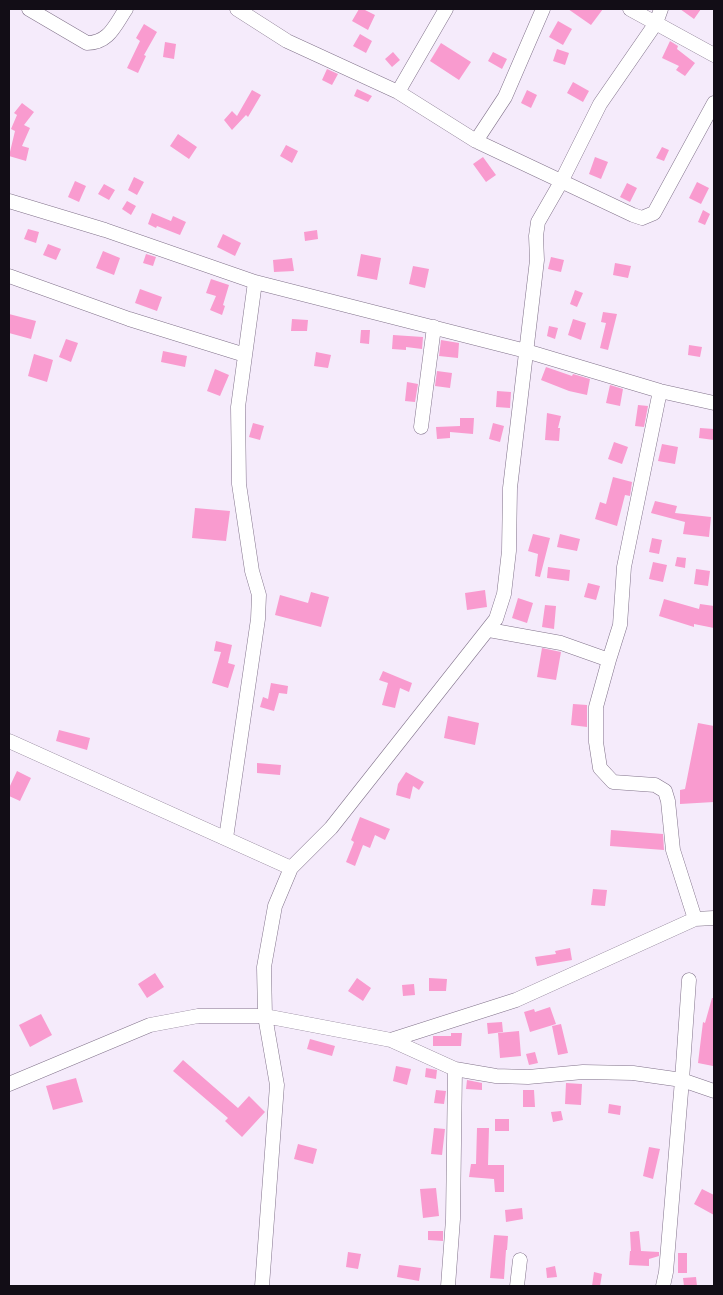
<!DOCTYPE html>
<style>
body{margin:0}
#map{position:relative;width:723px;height:1295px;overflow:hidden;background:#f5ebfb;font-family:"Golos Text",sans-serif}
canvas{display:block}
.frame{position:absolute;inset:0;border:10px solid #120d16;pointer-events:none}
</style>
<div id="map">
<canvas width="723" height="1295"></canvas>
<div class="frame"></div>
</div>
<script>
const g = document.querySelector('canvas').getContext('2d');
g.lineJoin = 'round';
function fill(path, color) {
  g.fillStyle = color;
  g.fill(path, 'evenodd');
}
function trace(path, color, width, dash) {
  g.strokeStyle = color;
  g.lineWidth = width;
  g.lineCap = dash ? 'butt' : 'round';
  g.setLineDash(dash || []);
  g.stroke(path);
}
fill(new Path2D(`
 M359 9H363L375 15 368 30 352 21Z
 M568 9H603L591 25Z
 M680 9H701L694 19Z
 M558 21 572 29 563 45 549 37Z
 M144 24 157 32 144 55 146 56 138 73 127 68 140 41 136 38Z
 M360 34 372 41 366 53 353 46Z
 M670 41 678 46 677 49 695 63 685 76 676 70 679 66 662 58Z
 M165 42 176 44 174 59 163 57Z
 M441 43 471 62 459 80 430 61Z
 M557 49 569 53 565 65 553 61Z
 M393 52 400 60 392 67 385 59Z
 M493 52 507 59 502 69 488 61Z
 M327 69 338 74 332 85 322 80Z
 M573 82 589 91 583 102 567 93Z
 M357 89 372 96 368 102 354 96Z
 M252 90 261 95 248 117 246 115 232 130 224 120 232 111 237 116Z
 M527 90 537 95 531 108 521 103Z
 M22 103 34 112 24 125 30 128 22 146 29 148 26 161 9 156 15 131 11 129 17 115 14 113Z
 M178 134 197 147 189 159 170 146Z
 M286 145 298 151 292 163 280 156Z
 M662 147 669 150 664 161 656 158Z
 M483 157 496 175 486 182 473 164Z
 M595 157 608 162 601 179 589 174Z
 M134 177 144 182 137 195 128 190Z
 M75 181 86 186 79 202 68 197Z
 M697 182 709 188 701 204 689 198Z
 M627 183 637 188 630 202 620 197Z
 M104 184 115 190 109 200 98 194Z
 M127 201 136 206 131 215 122 209Z
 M703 210 710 214 705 225 698 222Z
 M152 213 171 221 173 216 186 222 180 235 157 226 156 228 148 224Z
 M28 229 39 232 36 243 24 239Z
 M317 230 318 239 305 241 304 232Z
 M223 234 241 243 235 256 217 247Z
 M48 244 61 249 56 260 43 255Z
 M103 251 120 258 114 275 96 268Z
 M146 254 156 257 153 266 143 263Z
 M361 254 381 258 377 280 357 276Z
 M551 257 564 260 561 272 548 269Z
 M292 258 294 271 274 272 273 260Z
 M615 263 631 266 628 278 613 275Z
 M413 266 429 269 425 288 409 284Z
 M211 279 229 285 223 305 225 306 222 315 210 310 216 296 206 293Z
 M140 289 162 297 157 311 135 303Z
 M575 290 583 293 577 307 570 304Z
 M603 312 617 314 608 350 600 348 606 323 601 322Z
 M9 314 36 321 31 339 9 333Z
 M292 319 308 320 307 331H291Z
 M573 319 586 323 581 340 568 335Z
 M549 326 558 328 555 339 547 336Z
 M361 330H370L369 344 360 343Z
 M393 335 423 337 422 349 406 347V350L392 349Z
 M66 339 78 343 71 362 59 357Z
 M441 340 459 343 458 358 439 356Z
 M689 345 702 347 700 357 688 355Z
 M163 351 187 356 185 367 161 362Z
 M316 352 331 355 328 368 314 366Z
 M34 354 53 360 47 382 28 376Z
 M546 367 572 376 573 374 590 379 587 395 569 391 541 380Z
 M215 369 229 375 220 396 207 391Z
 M437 371 452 373 450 388 435 386Z
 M407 382 418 384 415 402 405 401Z
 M610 385 623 389 620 406 606 403Z
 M497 391 511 392 510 408 496 407Z
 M638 405 648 406 644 427 635 426Z
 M547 413 561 416 558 428H560L559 441 545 440Z
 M460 418H474L473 434 450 432V438L437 439 436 427 460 426Z
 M253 423 264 426 260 440 249 437Z
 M493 423 504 426 500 442 489 439Z
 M700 428 714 429V440L699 438Z
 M614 442 628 447 622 464 608 459Z
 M662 444 678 447 675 464 658 461Z
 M613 477 632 482 630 496 625 495 617 526 595 519 600 502 606 504Z
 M655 501 677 506 675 513 711 517 709 537 683 534 685 522 651 513Z
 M195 508 230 511 226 541 192 538Z
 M533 534 550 538 540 577 535 576 538 554 528 551Z
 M560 534 580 539 577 551 557 547Z
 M652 538 662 540 659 554 649 552Z
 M677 557 686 558 685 568 675 566Z
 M653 562 667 565 663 582 649 579Z
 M548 567 570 570 569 581 547 578Z
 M696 569 710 571 708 586 694 584Z
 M588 583 600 586 596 600 584 597Z
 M485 590 487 607 467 610 465 593Z
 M311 592 329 597 321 627 275 615 280 595 308 603Z
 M518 598 533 603 527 623 512 618Z
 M664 599 699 609 700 604 714 606V628L694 624V627L659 616Z
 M545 605 556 606 554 629 542 627Z
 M216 641 232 645 228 663 235 665 228 688 212 683 221 652 214 651Z
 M542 648 561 652 556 680 537 677Z
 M383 671 412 683 409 692 400 688 395 708 382 705 388 683 379 680Z
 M271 683 288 686 287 694 279 693 274 711 260 707 263 697 268 699Z
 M573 704 587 705V727L571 725Z
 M448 716 479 723 475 745 444 738Z
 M698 723 714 726V802L680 804V790L685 789Z
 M59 730 90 738 87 750 56 741Z
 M257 763 281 765 280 775 257 773Z
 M17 771 31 778 20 801 9 796V788Z
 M406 772 424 782 419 790 413 786 410 799 396 795 398 784Z
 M360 817 390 829 385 840 375 835 370 848 363 845 355 866 346 862 354 842 351 840Z
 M611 830 663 834 664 850 610 846Z
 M593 889 607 890 605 906 591 905Z
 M570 948 572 960 537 966 535 957 556 954 555 951Z
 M155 973 164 987 147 998 138 984Z
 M357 978 371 988 363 1001 348 991Z
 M429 978 447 979 446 991H429Z
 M414 984 415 995 403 996 402 985Z
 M712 998H714L713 1066 698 1063 703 1022 705 1023Z
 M550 1007 556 1024 530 1032 524 1012 534 1009 535 1012Z
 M41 1014 52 1035 30 1047 19 1025Z
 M502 1022 503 1032 488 1034 487 1023Z
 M561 1024 568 1053 558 1055 552 1026Z
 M519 1031 521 1056 500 1058 498 1033Z
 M451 1033H462L461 1046H433V1036H451Z
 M310 1039 335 1046 332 1056 307 1049Z
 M535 1052 538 1063 529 1065 526 1054Z
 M183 1060 238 1108 249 1096 265 1112 242 1137 225 1121 228 1118 173 1071Z
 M396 1066 411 1069 407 1085 393 1081Z
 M426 1068 437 1070 436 1079 425 1077Z
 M76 1078 83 1102 53 1110 46 1086Z
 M467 1080 482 1083V1090L466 1089Z
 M566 1083 582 1084 581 1105 565 1104Z
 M436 1090 446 1091 444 1104 434 1103Z
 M523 1090H534L535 1107H523Z
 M609 1104 621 1106 620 1115 608 1113Z
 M561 1111 563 1120 553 1122 551 1112Z
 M495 1119H509V1131H495Z
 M434 1128 445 1129 442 1155 431 1154Z
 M477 1128H489L488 1165H504V1192H495L494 1179 469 1177 471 1164H476Z
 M298 1144 317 1149 313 1164 294 1159Z
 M649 1147 660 1149 653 1179 643 1176Z
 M436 1188 439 1216 423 1218 420 1189Z
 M702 1189 714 1195V1215L694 1204Z
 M522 1208 523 1219 506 1222 505 1210Z
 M428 1231H443V1241L428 1240Z
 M639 1231 641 1251 659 1252V1256L649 1259V1266L629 1265 630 1251H631L630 1232Z
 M494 1235 508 1236 507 1250H506L504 1279 490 1278Z
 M348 1252 361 1254 358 1269 346 1267Z
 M678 1253H687V1273H678Z
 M399 1265 421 1268 419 1281 397 1277Z
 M555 1266 557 1277 547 1278 546 1268Z
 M594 1272 602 1274 600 1286H592Z
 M696 1277 697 1286H684L683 1278Z`), '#f99bcf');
const minor = new Path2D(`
 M29 9 87 43C109 43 115 25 126 9
 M237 9 287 41 398 92 476 141 633 215 642 218 654 213 714 103
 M630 9 714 55
 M398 92 446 9
 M476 141 505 97 543 9
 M9 201 105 230 255 282 526 351 660 391 714 403
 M9 276 129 319 245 355
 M660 391 624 567 620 625 609 660 596 707V742L600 768 613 782 655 785 665 791 668 801 673 850 695 919
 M421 427 434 327
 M489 630 561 643 609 660
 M9 741 291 868
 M226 838 258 619 259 595 252 571 239 484 238 407 255 282
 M391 1040 516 1000 695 919 714 918
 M9 1084 150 1025 198 1016H265L391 1040 455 1069 496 1076 528 1077 583 1072 633 1073 682 1080 714 1091
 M262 1286 277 1085 265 1016 264 967 275 906 291 868 331 828 496 619 504 594 509 551 510 488 537 260 536 236 538 222 561 182 600 104 656 23 661 9
 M448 1286 453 1219 455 1069
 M517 1286 520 1260
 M663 1286 666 1272 682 1080 689 980`);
trace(minor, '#81728a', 15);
trace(minor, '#fff', 14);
</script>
